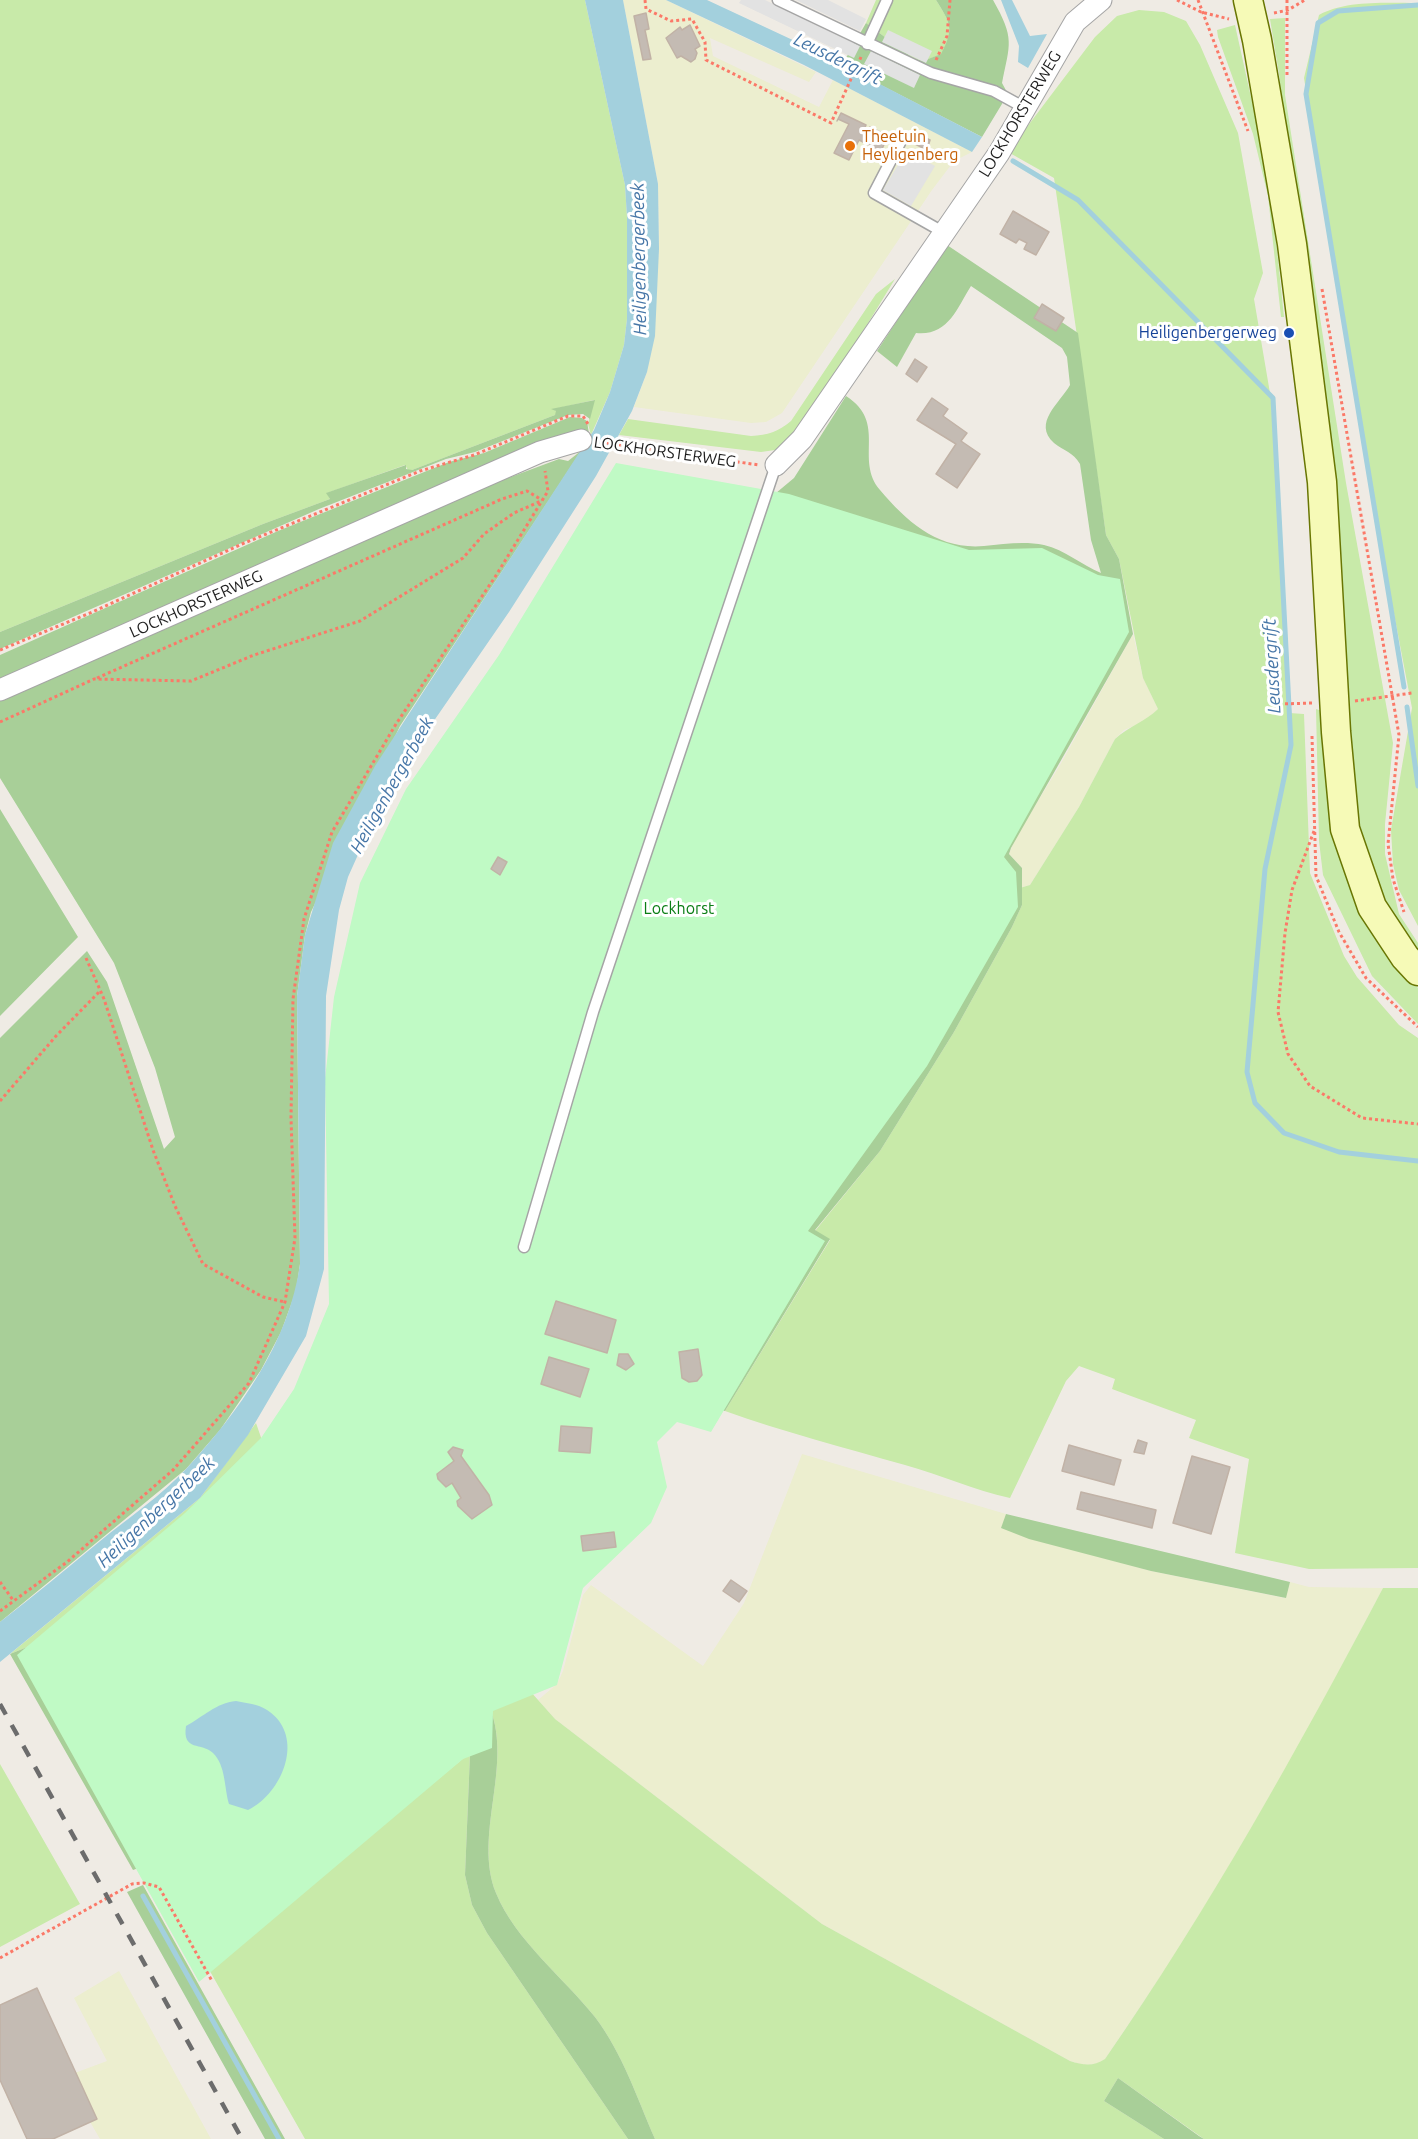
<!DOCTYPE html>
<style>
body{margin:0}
canvas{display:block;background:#efebe4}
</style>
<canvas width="1418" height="2139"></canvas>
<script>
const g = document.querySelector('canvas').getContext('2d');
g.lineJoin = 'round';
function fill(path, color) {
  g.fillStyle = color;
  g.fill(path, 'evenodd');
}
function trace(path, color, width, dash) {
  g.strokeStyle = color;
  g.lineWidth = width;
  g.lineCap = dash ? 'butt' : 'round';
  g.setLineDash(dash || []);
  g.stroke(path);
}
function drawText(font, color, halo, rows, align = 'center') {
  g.font = font + ' Ubuntu,sans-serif';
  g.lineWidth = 6;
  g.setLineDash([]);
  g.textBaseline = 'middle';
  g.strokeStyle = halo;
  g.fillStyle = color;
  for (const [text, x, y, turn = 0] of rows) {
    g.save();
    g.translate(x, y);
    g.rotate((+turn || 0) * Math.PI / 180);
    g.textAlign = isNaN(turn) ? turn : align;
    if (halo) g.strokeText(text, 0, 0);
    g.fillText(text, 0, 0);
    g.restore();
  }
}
fill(new Path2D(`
 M623 0H666L816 72 809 82 710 38 713 56 819 107 833 80 972 152 954 161 932 190 782 413 766 422 751 423 634 407 647 372 659 249 658 184Z
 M1133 634 1143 678 1158 709 1146 721 1124 730 1115 739 1079 807 1030 885 1020 888 1022 868 1009 854 1016 837 1060 765Z
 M802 1454 1006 1514 1002 1528 1151 1571 1285 1598 1290 1582 1309 1587 1383 1588 1296 1753 1185 1940 1105 2059 1098 2064 1083 2065 1070 2061 822 1924 555 1719 538 1700 557 1684 563 1671 583 1595 591 1585 703 1666 744 1603Z
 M119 1971 211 2139H100L64 2077 107 2061 74 1998Z`), '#eceecf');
fill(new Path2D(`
 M0 0H585L625 185 627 217V319L624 345 610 392 591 435 588 424 594 400 554 409 557 412 555 415 412 470H408L405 465 327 493 330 499 263 524 0 632Z
 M876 0H936C950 23 955 28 942 54L923 61 913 58 866 23Z
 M1418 3V926L1399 890 1393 864 1391 830 1412 708 1370 488 1304 78 1319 15C1345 0 1388 3 1418 3Z
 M1139 10 1164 12 1186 21 1200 45 1238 133 1263 273 1254 299 1271 399 1289 713 1304 714 1310 873 1344 956 1357 977 1399 1025 1418 1038V1568L1309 1569 1235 1553 1249 1459 1189 1438 1196 1420 1112 1389 1115 1379 1079 1366 1066 1381 1010 1498C974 1490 941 1475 905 1465 845 1448 784 1432 725 1411L830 1240 815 1231 880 1151 954 1032 1012 927 1022 905 1020 888 1030 885 1079 807 1115 739C1129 726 1145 722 1158 709L1143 678 1119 559 1106 535 1054 178 1008 152 1095 37 1117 16Z
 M1285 18V95L1346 483 1393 743 1385 824V854L1399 914 1418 943V953L1385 905 1357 826 1279 74 1270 19Z
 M1235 25 1270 183 1284 317H1281L1268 196 1253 134 1218 37 1217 30Z
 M895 279 802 431 782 449 761 452 619 435 628 419 751 436C768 435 778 432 791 421L876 294Z
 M1316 709 1322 711 1360 908 1378 942 1418 988V1024L1372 976 1323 875 1319 841Z
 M256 1423 283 1501 522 1682 555 1719 822 1924 1070 2061C1083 2065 1093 2067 1105 2059 1209 1909 1298 1749 1383 1588H1418V2139H1204L1118 2078 1104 2101 1164 2139H655C637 2098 623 2054 595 2017 564 1978 515 1940 496 1893 473 1835 513 1767 490 1708L67 1631 10 1654 200 1498Z
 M470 1753 465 1875 472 1905 487 1933 628 2139H305L207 1966Z
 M0 1764 80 1904 0 1947Z`), '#c8eaa9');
fill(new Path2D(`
 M936 0H993C1015 39 1010 43 1002 83L1008 94 982 137 842 65 866 23 913 58 923 61 941 54C955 28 950 23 936 0Z
 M947 245 1078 333 1106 535 1119 559 1133 634 1011 848 1009 854 1022 868V905L1012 927 954 1032 880 1151 815 1230 830 1239 725 1411 688 1399 776 493 794 478 846 396C888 423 854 459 880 490 908 523 939 550 984 546 1004 544 1024 541 1044 545 1065 550 1082 565 1101 573L1091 540 1080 464C1073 452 1064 451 1054 443 1032 423 1060 403 1070 385L1067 357 1062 348 971 286C956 310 948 336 916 333L897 367 877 351Z
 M595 400 590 419 583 414 568 415 475 452 446 459 319 509 0 649V632L263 524 330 499 326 493 406 465V469L412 470 555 415 556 411 551 409Z
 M570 417 582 418 587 421 589 434 0 679V655L278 531 449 462 484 453Z
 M582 450 400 726 311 912 305 935 297 996 300 1264 296 1291 281 1332 261 1370 220 1430 186 1469 0 1622V1038L87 951 107 982 164 1149 175 1137 155 1068 114 963 0 778V698L500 481 559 459 568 461Z
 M0 809 78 937 0 1016Z
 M1006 1514 1290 1582 1286 1598 1151 1571 1029 1539 1001 1528Z
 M67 1631 490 1708C513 1767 473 1835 496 1893 515 1940 564 1978 595 2017 623 2054 637 2098 655 2139H628L487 1933 472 1905 465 1875 470 1754 133 1870 10 1654Z
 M143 1885 285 2139H265L127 1892Z
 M1118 2078 1199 2136 1204 2139H1164L1104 2101Z`), '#a8cf98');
fill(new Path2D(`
 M616 463 789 494 969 550 1042 548 1098 575 1120 579 1129 632 1004 857 1016 872 1018 907 927 1066 808 1231 825 1241 711 1432 677 1422 657 1442 667 1487 651 1523 583 1588 557 1685 493 1711 492 1748 463 1759 199 1982 17 1655 185 1513 261 1438 294 1389 329 1304 325 1079 334 997 360 883 406 789 499 655Z`), '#c0fac5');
fill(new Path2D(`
 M741 0H765L860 46 854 58 739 3Z
 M796 0H828L866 19 860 31Z
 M888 30 932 51 926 63 882 42Z
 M871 51 920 75 914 88 864 64Z
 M907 150 935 166 911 206 883 190Z`), '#e2e2e2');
fill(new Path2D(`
 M585 0H623L658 184 659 249 655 336 647 372 632 411 596 476 509 612 420 741 374 819 348 877 339 910 326 996 324 1269 306 1336 248 1435 200 1498 0 1662V1622C34 1596 66 1569 99 1542 128 1518 161 1496 187 1468 239 1411 289 1343 300 1264L297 996 305 935 333 843 375 766 594 430 610 392 624 345 627 319V217L625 185Z
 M666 0H707L812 49 982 137 972 152 804 65Z
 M1001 0H1012L1030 36 1047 34 1028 68 1018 62 1019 46Z
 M236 1701C246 1703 258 1704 267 1710 307 1736 282 1794 248 1810L229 1804C224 1787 226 1766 213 1753 202 1742 182 1752 186 1726 203 1717 216 1703 236 1701Z`), '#a3d0dd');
trace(new Path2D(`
 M1013 161 1078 200 1273 398 1291 745 1265 869 1247 1072 1255 1103 1284 1133 1339 1152 1418 1161
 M1404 687 1306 94 1318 23 1338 11 1418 5
 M1407 707 1418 786
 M143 1896 279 2139`), '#a3d0dd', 5);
const building = new Path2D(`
 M646 13 649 29 645 30 651 59 643 60 634 16Z
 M690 25 700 46 695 49 697 53 695 59 691 62 681 56 677 58 666 38 680 27 682 30Z
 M841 113 866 125 864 130 867 132 870 127 888 136 881 151 859 140 849 160 834 153 849 124 838 119 837 121Z
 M912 132 930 140 927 150 907 140Z
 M1013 211 1049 232 1036 255 1024 249 1027 243 1019 239 1016 243 1000 234Z
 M1042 304 1064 318 1056 331 1034 318Z
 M915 359 927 367 917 382 906 374Z
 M932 398 948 409 943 416 967 433 961 441 980 454 957 488 936 474 956 444 917 420Z
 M498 857 507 862 500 875 491 869Z
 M556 1301 616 1320 607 1353 545 1334Z
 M698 1349 702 1375 697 1381 689 1382 682 1378 679 1352Z
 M619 1354H628L634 1364 626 1370 617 1365Z
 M549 1357 589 1369 580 1397 541 1384Z
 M561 1426 592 1428 590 1453 559 1451Z
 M1138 1440 1147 1443 1144 1454 1134 1452Z
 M1069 1445 1121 1460 1114 1485 1062 1471Z
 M453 1447 463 1450 461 1456 489 1495 492 1505 472 1519 458 1506 457 1501 461 1498 452 1483 446 1487 438 1479 437 1474 454 1461 448 1452Z
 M1192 1456 1230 1467 1211 1534 1173 1523Z
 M1081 1492 1156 1510 1152 1528 1077 1509Z
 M614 1532 616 1547 583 1551 581 1536Z
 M731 1580 747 1591 739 1602 723 1591Z
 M37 1988 97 2119 53 2139H27L0 2080V2005Z`);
fill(building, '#c4bbb3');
trace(building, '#c1b2a6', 1.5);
const lane = new Path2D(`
 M778 0 931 73 994 91 1025 108
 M867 44 887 0
 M902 139 874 193 943 232
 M524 1247 593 1012 776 465`);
const street = new Path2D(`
 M776 465 802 439 999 153 1075 22 1101 0
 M0 690 540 452 581 440`);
const secondary = new Path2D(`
 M1248 0 1257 40 1292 244 1322 482 1336 732 1345 829 1372 907 1405 957 1418 971`);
trace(lane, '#a5a5a5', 13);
trace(street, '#a5a5a5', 23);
trace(secondary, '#697603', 31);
trace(new Path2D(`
 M645 0 646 9 671 21 692 19 705 42 706 60 831 123 861 57
 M1177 0 1201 12 1229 19
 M1198 0 1248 131
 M1287 0V75
 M1274 13 1288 10 1305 0
 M936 60 947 36 950 0
 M1322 289 1399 735 1388 844 1393 879 1404 912
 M600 442 759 465
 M0 650 90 613 242 544 420 471 474 455 568 416H583L588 424
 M97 678 502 499 527 491 542 500
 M1355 701 1412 693
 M1279 704 1313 703
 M0 722 94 679 191 681 254 655 360 621 463 558 484 534 514 513 541 501
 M1312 736 1316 876 1339 932 1366 978 1418 1027
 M1314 831 1292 890 1285 933 1278 1012 1288 1054 1310 1086 1362 1118 1418 1124
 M86 958 104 999 153 1150 175 1206 203 1264 263 1297 285 1302
 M0 1101 56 1036 100 991
 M0 1582 13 1600
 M0 1611 67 1562 173 1470 249 1383 285 1302 295 1238 291 1118 293 999 304 919 332 832 396 724 495 577 548 491 545 471
 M0 1958 132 1884 144 1883 159 1887 212 1981`), '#fb7968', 3, [3, 3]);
trace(lane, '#fff', 10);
trace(street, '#fff', 21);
trace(secondary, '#f6fab7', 28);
trace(new Path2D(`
 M0 1704 242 2139`), '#6c6c6c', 4.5, [12, 12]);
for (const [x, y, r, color] of [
 [850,146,6,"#e8710a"],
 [1289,333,6,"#1a4fb4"]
]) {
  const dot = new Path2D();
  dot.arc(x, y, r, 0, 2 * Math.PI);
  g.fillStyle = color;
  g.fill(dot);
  trace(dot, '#fff', 2);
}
drawText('16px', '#1e1e1e', '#fff', [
 ["LOCKHORSTERWEG",1020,114,-59],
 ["LOCKHORSTERWEG",665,452,8],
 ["LOCKHORSTERWEG",196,604,-24]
]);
drawText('16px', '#c56008', '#fff', [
 ["Theetuin",862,137],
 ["Heyligenberg",862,155]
], 'left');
drawText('16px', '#164399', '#fff', [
 ["Heiligenbergerweg",1277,333]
], 'right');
drawText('16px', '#0a7e15', '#fff', [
 ["Lockhorst",679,909]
]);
drawText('italic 18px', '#4676a7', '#fff', [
 ["Leusdergrift",838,59,26],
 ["Heiligenbergerbeek",639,259,-91],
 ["Leusdergrift",1272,666,-93],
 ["Heiligenbergerbeek",392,785,-61],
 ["Heiligenbergerbeek",156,1512,-43]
]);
</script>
